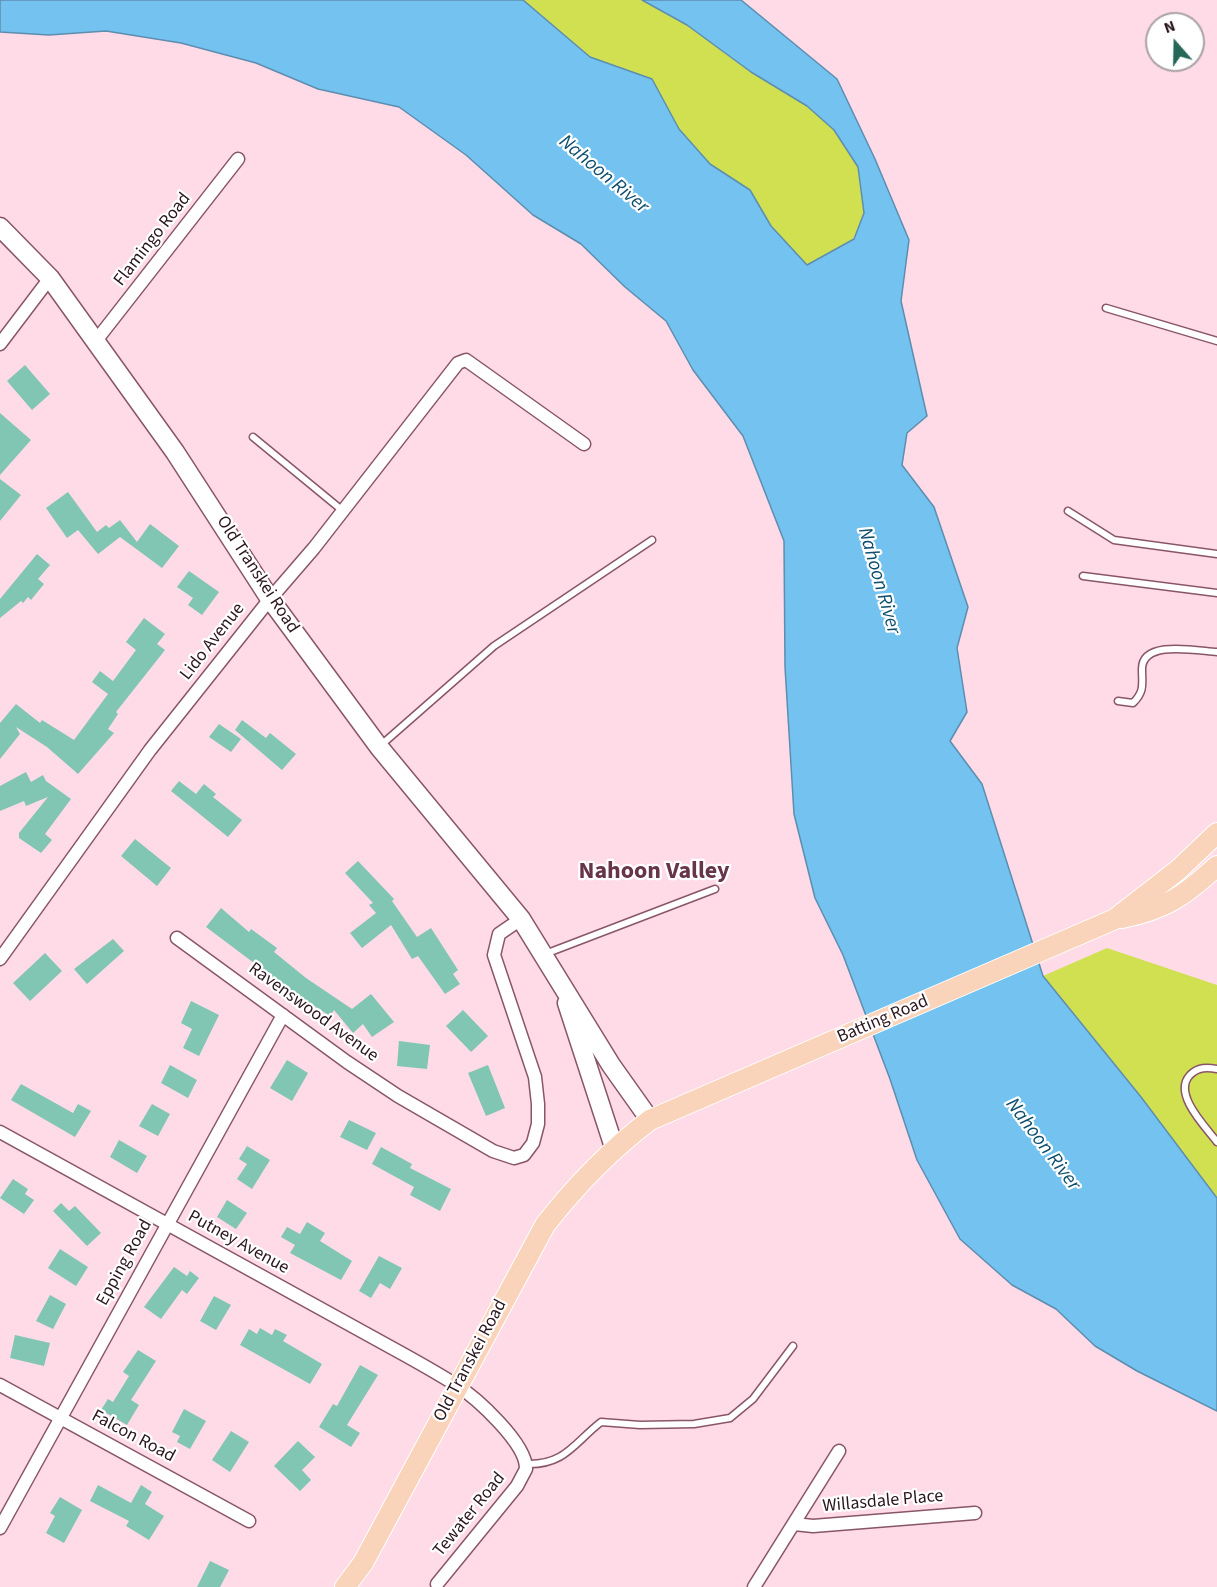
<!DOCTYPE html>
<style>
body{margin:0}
#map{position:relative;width:1217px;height:1587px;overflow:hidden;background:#ffdae7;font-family:"Source Sans 3",sans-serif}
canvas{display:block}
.north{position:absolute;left:1145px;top:12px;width:60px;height:60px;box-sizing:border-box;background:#fff;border:2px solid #aaa2a5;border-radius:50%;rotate:340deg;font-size:16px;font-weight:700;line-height:24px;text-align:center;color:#2b161e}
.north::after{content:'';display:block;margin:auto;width:21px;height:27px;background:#256859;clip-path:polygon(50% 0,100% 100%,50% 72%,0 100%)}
</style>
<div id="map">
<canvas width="1217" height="1587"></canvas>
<div class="north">N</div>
</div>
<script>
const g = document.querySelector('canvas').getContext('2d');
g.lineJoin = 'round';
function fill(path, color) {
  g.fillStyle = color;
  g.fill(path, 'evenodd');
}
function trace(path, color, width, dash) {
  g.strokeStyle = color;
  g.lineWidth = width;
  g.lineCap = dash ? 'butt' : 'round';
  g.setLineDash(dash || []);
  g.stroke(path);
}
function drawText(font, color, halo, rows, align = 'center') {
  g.font = font + ' "Source Sans 3",sans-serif';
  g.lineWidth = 4.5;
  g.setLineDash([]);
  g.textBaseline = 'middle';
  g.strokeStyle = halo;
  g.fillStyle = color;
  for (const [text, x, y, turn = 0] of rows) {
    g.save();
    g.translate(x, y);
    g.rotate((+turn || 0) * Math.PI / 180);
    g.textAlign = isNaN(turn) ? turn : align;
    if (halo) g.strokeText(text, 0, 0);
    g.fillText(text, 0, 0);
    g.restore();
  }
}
fill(new Path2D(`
 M523 0H642L687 25 751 72 807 106 834 130 858 167 864 213 853 239 807 265 771 226 750 190 710 164 679 129 652 79 590 57Z
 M1107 948 1217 985V1198L1141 1097 1043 976Z`), '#d0e051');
const water = new Path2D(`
 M0 0H523L590 57 652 79 679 129 710 164 750 190 771 226 807 265 854 239 864 213 858 167 834 130 807 106 751 72 687 25 642 0H741L837 79 875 159 909 240 901 301 927 416 907 433 902 465 934 507 968 607 957 648 967 712 950 741 982 784 1043 976 1141 1097 1217 1198V1411L1137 1371 1095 1346 1056 1309 1012 1285 960 1239 917 1160 890 1079 843 955 815 898 794 814 785 667 784 541 743 436 693 370 666 321 625 287 581 244 533 215 466 155 399 107 318 89 256 63 181 43 106 31 49 35 0 32Z`);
fill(water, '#73c2ef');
trace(water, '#5d8eb0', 1.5);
fill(new Path2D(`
 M25 365 50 394 32 410 7 381Z
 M0 413 31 440 0 475Z
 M0 479 21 495 0 521Z
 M68 492 97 532 106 525 109 528 120 520 137 542 150 524 179 546 162 568 120 537 98 554 78 530 67 538 46 508Z
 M37 554 50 565 38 579 44 584 31 600 28 597 23 603 21 601 0 618V599Z
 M189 571 219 592 202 615 188 605 193 598 177 587Z
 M144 618 165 634 157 644 165 650 116 712 118 714 108 729 114 733 78 774 47 747 16 727 20 734 0 759V723L16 704 40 723 42 720 74 740 108 694 92 682 100 671 113 681 136 650 126 642Z
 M242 720 266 738 270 733 296 754 282 770 235 730Z
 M219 724 241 739 231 752 209 737Z
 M26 772 31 782 43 775 46 781 71 799 45 834 52 840 41 853 19 838V833L48 797 26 806 24 801 0 811V786Z
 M179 781 196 794 204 784 216 794 213 797 242 820 228 837 171 791Z
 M135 839 171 868 157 886 121 856Z
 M358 861 394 899 392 901 417 937 431 928 458 970 453 974 460 984 445 994 418 956 412 959 391 925 362 948 350 933 376 913 369 905 373 903 345 873Z
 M221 908 249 932 251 929 277 948 274 952 306 978 352 1009 371 994 394 1022 372 1037 363 1024 353 1033 334 1010 330 1016 294 993 206 927Z
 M113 939 124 951 87 984 74 969Z
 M45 953 62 971 30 1001 13 983Z
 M191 1001 219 1015 199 1056 183 1048 192 1029 181 1023Z
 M463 1010 488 1036 471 1052 446 1026Z
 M399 1041 430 1045 427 1069 397 1066Z
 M287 1060 308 1073 292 1101 270 1088Z
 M170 1065 197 1080 188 1098 161 1083Z
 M488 1065 505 1108 486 1116 468 1073Z
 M21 1084 73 1113 78 1104 91 1111 75 1137 11 1100Z
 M152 1104 170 1114 158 1136 139 1126Z
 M349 1120 376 1133 367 1150 340 1137Z
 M119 1140 147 1156 137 1173 110 1157Z
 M247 1146 270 1160 252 1189 237 1179 247 1164 239 1159Z
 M381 1147 412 1164 410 1168 451 1189 440 1211 410 1195 414 1187 372 1164Z
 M13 1179 28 1189 25 1194 34 1200 24 1214 0 1198Z
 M227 1200 247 1213 236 1229 217 1217Z
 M61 1203 69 1211 75 1206 101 1233 87 1246 53 1211Z
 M307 1222 325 1233 320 1241 352 1261 341 1280 290 1253 295 1245 281 1237 287 1227 300 1234Z
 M60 1249 88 1267 76 1286 48 1268Z
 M379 1256 402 1268 390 1289 380 1283 371 1298 359 1291Z
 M174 1267 187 1276 190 1271 199 1278 187 1294 182 1290 161 1319 144 1307Z
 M50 1295 66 1304 53 1329 36 1321Z
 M214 1296 231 1305 216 1330 200 1321Z
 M260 1328 272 1335 275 1329 287 1335 283 1341 322 1364 310 1384 240 1345 249 1329 257 1334Z
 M15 1335 50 1343 44 1366 10 1358Z
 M138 1350 156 1361 131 1400 139 1405 127 1425 101 1410 108 1399 113 1402 129 1376 123 1372Z
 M360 1365 378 1375 347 1425 360 1433 351 1447 319 1427 333 1404 337 1406Z
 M184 1409 206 1421 190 1449 177 1442 180 1436 172 1432Z
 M231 1431 249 1442 230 1472 212 1460Z
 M298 1441 315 1457 302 1470 311 1480 300 1491 274 1466Z
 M98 1485 131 1503 141 1485 152 1492 145 1504 164 1516 149 1540 126 1526 129 1521 90 1501Z
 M60 1497 82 1510 64 1543 46 1533 55 1516 50 1513Z
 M210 1561 229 1570 220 1587H197Z`), '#81c5b3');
const lane = new Path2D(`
 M1106 308 1217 341
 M253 437 343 511
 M1068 511 1114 540 1217 554
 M1083 576 1217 593
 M1118 701 1133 703C1145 691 1142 684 1142 669 1142 639 1198 651 1217 652
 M380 746 494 646 652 540
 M545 954 715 889
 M1217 1069C1207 1067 1198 1067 1190 1075 1172 1094 1206 1127 1217 1142
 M527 1464C565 1465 574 1443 601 1422L640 1425 694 1424 730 1418 753 1399 793 1346`);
const street = new Path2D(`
 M95 342 238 159
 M0 344 50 278
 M177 938 347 1062 398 1096 493 1151 514 1158 524 1155 533 1143 538 1124V1104L535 1077 494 955 499 934 521 919
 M0 959 150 750 270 599 314 548 458 363 466 360 584 444
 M0 1132 403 1354C421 1364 439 1374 456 1385 477 1398 527 1444 526 1469L517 1486 437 1584
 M0 1385 249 1521
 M794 1524 813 1526 975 1513
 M0 1528 283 1015
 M754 1587 839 1451`);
const secondary = new Path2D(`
 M0 227 50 278 175 452 270 599 379 747 521 919 611 1065 650 1120
 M567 1003 614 1147`);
const primary = new Path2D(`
 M1122 918C1166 909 1184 896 1217 866
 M345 1587 363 1563 545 1225C577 1184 609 1151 650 1120L1115 919 1178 870 1217 833`);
trace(lane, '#895569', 9);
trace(street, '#895569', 15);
trace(secondary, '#895569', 21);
trace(primary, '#fff', 22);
trace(lane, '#fff', 6);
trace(street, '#fff', 12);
trace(secondary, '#fff', 18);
trace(primary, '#fad4ba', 20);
drawText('18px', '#2b161e', '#fff', [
 ["Flamingo Road",153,240,-52],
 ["Old Transkei Road",257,575,57],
 ["Lido Avenue",213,642,-52],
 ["Ravenswood Avenue",313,1013,36],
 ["Batting Road",883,1020,-23],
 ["Putney Avenue",238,1243,29],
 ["Epping Road",125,1263,-61],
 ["Old Transkei Road",471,1361,-62],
 ["Falcon Road",133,1437,28],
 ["Willasdale Place",883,1502,-5],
 ["Tewater Road",470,1515,-51]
]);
drawText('italic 20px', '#0d4e6d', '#fff', [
 ["Nahoon River",603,175,40],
 ["Nahoon River",878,581,74],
 ["Nahoon River",1042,1145,53]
]);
drawText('bold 24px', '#663549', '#fff', [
 ["Nahoon Valley",654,873]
]);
</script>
